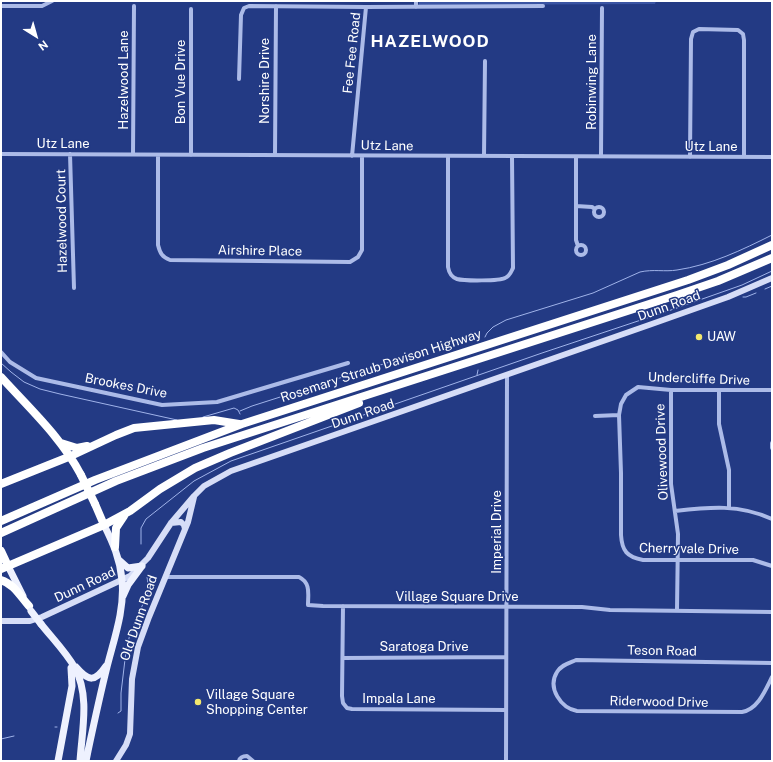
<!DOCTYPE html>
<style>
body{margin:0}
#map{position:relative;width:773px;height:762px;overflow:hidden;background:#233a84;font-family:"Public Sans",sans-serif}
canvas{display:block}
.frame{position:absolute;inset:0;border:2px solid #fff;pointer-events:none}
.north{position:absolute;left:16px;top:16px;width:40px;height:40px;-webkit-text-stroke:3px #233a84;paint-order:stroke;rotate:143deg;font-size:11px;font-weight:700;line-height:16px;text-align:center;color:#fff}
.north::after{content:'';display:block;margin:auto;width:14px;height:18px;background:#fff;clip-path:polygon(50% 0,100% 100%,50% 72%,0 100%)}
</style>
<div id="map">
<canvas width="773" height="762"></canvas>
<div class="frame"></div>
<div class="north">N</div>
</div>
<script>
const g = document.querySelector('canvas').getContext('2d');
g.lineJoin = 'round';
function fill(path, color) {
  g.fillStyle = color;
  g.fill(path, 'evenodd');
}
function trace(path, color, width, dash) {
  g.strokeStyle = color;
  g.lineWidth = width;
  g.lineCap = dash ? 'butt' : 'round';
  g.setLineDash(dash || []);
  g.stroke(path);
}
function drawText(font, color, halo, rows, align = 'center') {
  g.font = font + ' "Public Sans",sans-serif';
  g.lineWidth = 3;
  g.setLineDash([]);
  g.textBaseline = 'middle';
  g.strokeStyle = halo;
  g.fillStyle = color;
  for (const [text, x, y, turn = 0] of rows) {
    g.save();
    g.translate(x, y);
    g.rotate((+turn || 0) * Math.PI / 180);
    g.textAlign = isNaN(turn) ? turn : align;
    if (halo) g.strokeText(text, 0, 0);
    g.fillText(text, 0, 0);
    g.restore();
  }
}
fill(new Path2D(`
 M419 1H656L655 4 419 5Z`), '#3a54a3');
trace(new Path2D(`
 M765 289 772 286
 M743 297H746L756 293
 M485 337 487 333 493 327 506 320 593 293 640 272C653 269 665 272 677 270 711 265 742 250 772 235
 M1 363 11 372 24 382 40 389 60 394 177 420
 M477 375 478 370
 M240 411 252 406 418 353
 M203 417 234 408 238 410 240 414
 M141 544V528L146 519 194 481 231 461 542 353 671 310 742 285 772 271
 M118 713 121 711V693L126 651 130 634 149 590 147 577
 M55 727H57
 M1 739 14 736`), '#a0b3e9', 1);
trace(new Path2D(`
 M416 1V7
 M1 6H42L52 1
 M191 9V155
 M239 79 241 15 244 8 249 6 366 7 543 6
 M1 154 772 157
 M70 154 74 288
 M133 154 134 6
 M158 155V245C160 253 162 257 170 260L350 262 358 257 362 250V156
 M275 155 276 6
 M352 156 366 7
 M484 156 485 61
 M601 156 602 8
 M448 157V267C449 273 451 277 457 279 464 281 500 281 505 278 510 276 511 272 513 268L512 157
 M576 157V240L578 246
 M690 157 691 39 693 32 699 29 738 30 743 34 744 40V157
 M576 206 592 207 595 209
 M594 212a5 5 0 1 1 10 0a5 5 0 1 1-10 0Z
 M576 250a5 5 0 1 1 10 0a5 5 0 1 1-10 0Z
 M1 352 10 362 36 378 162 405 217 402 348 363
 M671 390V484L678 534 677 610
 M719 390V424L729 470V508
 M772 390H671L638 387 626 395 621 404 619 415 621 473V535C622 551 627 557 643 560H753L772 566
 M595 416 619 415
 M772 443V448
 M675 511C710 507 739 504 772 519
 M165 577H299C311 583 308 594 308 605L323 606 582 607 610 610 772 612
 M343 606 342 696 343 703 347 708 352 709 506 710
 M343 658 506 657
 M772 663 576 660C569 663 561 665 557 672 547 688 561 708 577 711L742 712C758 709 765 691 772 677
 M239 761C240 757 243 756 247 756L253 761
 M506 761 507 375`), '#acbbe8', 4);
trace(new Path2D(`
 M171 523 181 522 184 525 185 529
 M1 621H30L42 617 130 576 148 558 171 523 194 496 204 486 231 471 649 325 728 297 772 278
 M116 761 126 745 130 734 132 679 138 647 149 617 188 522 194 497`), '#d6ddf7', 6);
trace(new Path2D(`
 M119 560 128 568 142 566
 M8 566 23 596
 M123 596 128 585 142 566
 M41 624C52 638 66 652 75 668 90 696 82 730 80 761
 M76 667C89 682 95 682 106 666
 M58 761 72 686 71 668
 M86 761 88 751C94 723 100 695 107 667 114 639 125 609 122 580 120 559 113 543 104 525`), '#eef1fe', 7);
trace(new Path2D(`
 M1 377C29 408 61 437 81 475
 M61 443 77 448 87 446
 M1 484 71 456 116 435 134 428 214 420 239 424
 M95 504 104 525
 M1 521 95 480 242 424 688 280 728 265 772 245
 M1 533 116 481 203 448 677 295 718 281 772 258
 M115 547 116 528 124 516
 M1 551 8 566
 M1 569 104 525 130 511 160 489 195 468 230 453 359 403
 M1 580C14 584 20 596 29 606`), '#fff', 8);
trace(new Path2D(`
 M31 611 41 624`), '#eef1fe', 7);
trace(new Path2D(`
 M81 475 95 504`), '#fff', 8);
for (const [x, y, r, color] of [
 [699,337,4,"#f3e86e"],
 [198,702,4,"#f3e86e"]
]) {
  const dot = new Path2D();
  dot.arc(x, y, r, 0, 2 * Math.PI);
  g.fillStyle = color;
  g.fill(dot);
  trace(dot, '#233a84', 1.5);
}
drawText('13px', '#fff', '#233a84', [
 ["Fee Fee Road",352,53,-84],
 ["Hazelwood Lane",124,80,-90],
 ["Norshire Drive",265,81,-90],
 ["Bon Vue Drive",181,82,-90],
 ["Robinwing Lane",592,82,-90],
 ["Utz Lane",63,144],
 ["Utz Lane",387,146,1],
 ["Utz Lane",711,147],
 ["Hazelwood Court",62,221,-91],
 ["Airshire Place",260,251,1],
 ["Dunn Road",669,306,-20],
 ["Rosemary Straub Davison Highway",381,366,-18],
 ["Undercliffe Drive",699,379,2],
 ["Brookes Drive",126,386,11],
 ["Dunn Road",363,414,-19],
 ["Olivewood Drive",662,452,-92],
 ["Imperial Drive",497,532,-90],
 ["Cherryvale Drive",689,549,1],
 ["Dunn Road",85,585,-25],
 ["Village Square Drive",457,597],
 ["Old Dunn Road",139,618,-71],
 ["Saratoga Drive",424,647],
 ["Teson Road",662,651,1],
 ["Impala Lane",399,699],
 ["Riderwood Drive",659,702,1]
]);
drawText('13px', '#fff', '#233a84', [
 ["UAW",707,337],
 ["Village Square",206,695],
 ["Shopping Center",206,710]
], 'left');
g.letterSpacing = '1px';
drawText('bold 17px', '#fff', '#233a84', [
 ["HAZELWOOD",430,42]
]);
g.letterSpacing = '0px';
</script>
